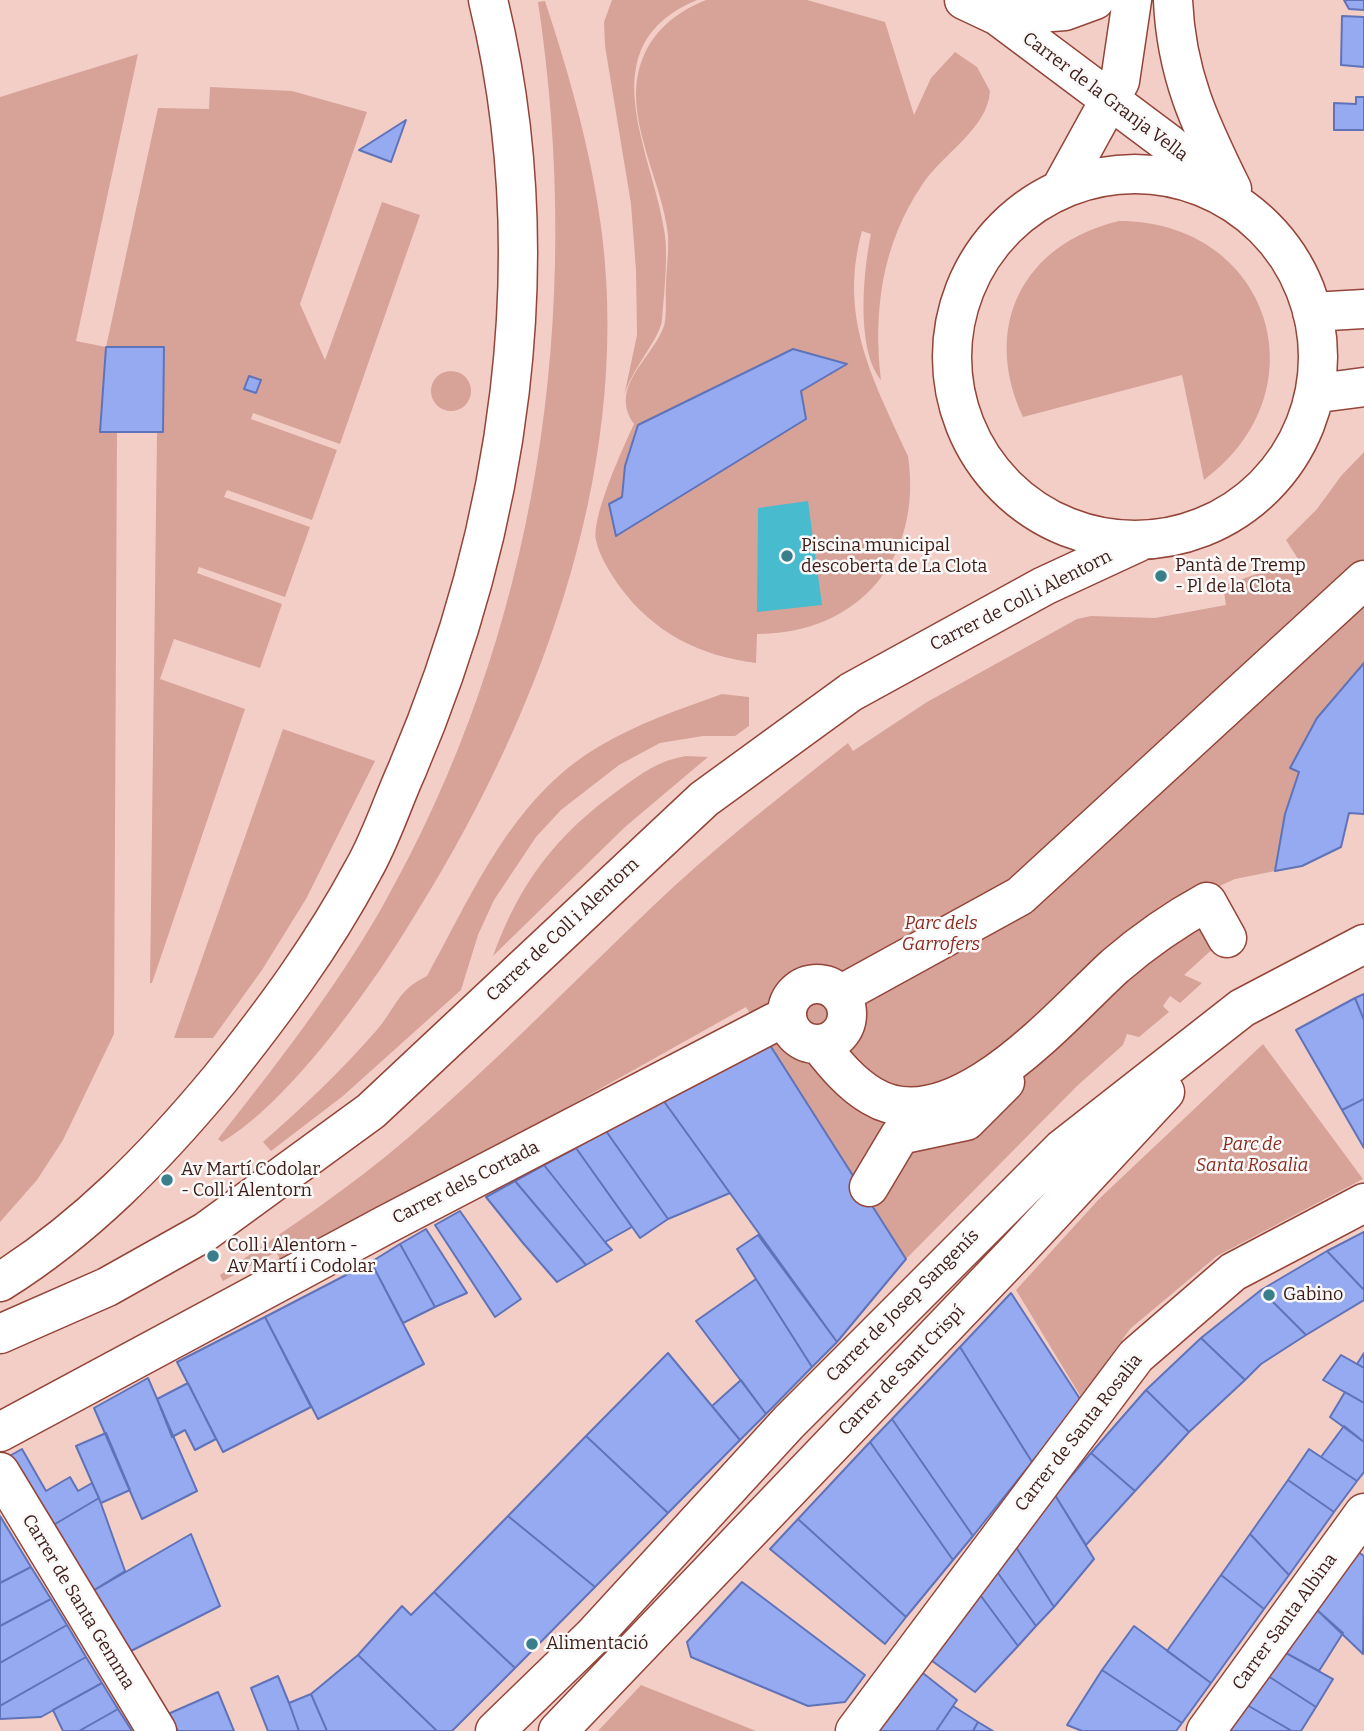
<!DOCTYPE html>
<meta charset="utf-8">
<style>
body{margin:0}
canvas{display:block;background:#f3cec7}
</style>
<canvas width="1364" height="1731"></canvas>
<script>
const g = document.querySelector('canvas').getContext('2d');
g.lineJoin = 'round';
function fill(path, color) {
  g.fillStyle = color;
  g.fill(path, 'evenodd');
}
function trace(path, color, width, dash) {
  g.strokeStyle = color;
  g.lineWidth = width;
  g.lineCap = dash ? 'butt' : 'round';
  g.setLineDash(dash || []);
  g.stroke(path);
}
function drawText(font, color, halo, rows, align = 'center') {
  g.font = font + ' Bitter,serif';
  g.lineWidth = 5;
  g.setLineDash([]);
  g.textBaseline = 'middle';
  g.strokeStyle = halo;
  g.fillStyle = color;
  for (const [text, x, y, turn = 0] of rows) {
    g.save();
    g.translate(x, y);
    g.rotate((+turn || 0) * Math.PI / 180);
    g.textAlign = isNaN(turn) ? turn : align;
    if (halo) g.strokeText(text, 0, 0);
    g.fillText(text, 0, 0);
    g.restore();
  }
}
fill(new Path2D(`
 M612 0H697C586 46 654 153 665 235 668 261 664 294 662 320 660 340 628 372 623 401L637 335 636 270 631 204 605 46 604 22Z
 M706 0H807L885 22 914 115 931 78 955 52 977 67 990 91C988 129 941 155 922 185 882 244 873 311 881 380 856 350 863 272 871 234L862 231C838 318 873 379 908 456 923 557 860 634 757 634L756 663C700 656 654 633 620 587 611 574 599 556 596 540 592 515 623 448 634 424 608 387 652 359 664 326 667 315 665 299 666 288 666 271 669 253 668 235 663 185 627 124 638 74 646 37 671 14 706 0ZM792 349 846 364 801 391 806 419 616 536 609 504 622 497 625 466 638 425Z
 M545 1C570 77 592 154 602 234 632 477 535 727 407 928 367 993 287 1104 222 1142L218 1139C276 1065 334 991 381 909 538 634 585 313 538 2Z
 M138 54 76 341 106 347 158 108 209 109 210 87 292 91 367 112 300 304 325 360 382 202 420 215 340 444 253 413 251 419 337 450 312 520 227 490 224 497 310 527 285 597 199 567 197 573 282 604 260 668 174 639 160 679 245 709 152 983H150L157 432H163L164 348 106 347 100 431 117 432 114 1034 63 1140 37 1180 0 1222V97Z
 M1119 221C1270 221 1325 391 1204 480L1182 375 1023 417C981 326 1023 244 1119 221Z
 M431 391a20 20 0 1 1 40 0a20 20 0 1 1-40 0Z
 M1364 452V663L1317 718 1291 768 1299 772 1285 814 1275 871 1235 879 1187 901 1216 946 1184 975 1202 983 1180 1003 1170 996 1163 1006 1169 1012 1139 1037 1127 1034 1123 1045 1077 1086 906 1259 746 1007 284 1266 276 1252 223 1281 220 1275C284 1231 350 1188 409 1137 494 1064 571 984 652 907 713 848 781 796 848 743L853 751 927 702 1077 619 1091 616 1155 618 1226 605 1223 586 1298 559 1286 540 1317 509 1341 476Z
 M722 694 749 697V726L735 736H703L660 743 619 765 561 810 536 837 494 900 478 935 461 990 343 1096 271 1151 263 1142C303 1107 341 1071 376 1031 396 1008 397 990 427 976 473 893 512 798 598 747 636 724 680 709 722 694Z
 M283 729 375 761 306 899 262 970 213 1038H174Z
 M686 756 708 757 625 827 493 956C520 882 556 835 620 789 642 773 660 760 686 756Z
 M1263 1044 1363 1179 1217 1256 1130 1329 1081 1397 1016 1290 1100 1198Z
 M641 1685 756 1731H598Z`), '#d7a399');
fill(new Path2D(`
 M808 501 822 605 757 612 758 508Z`), '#48bbce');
const building = new Path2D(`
 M1344 0H1364V10L1349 9Z
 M1342 16 1364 17V67L1341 65Z
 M1356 97H1364V130H1334V103L1356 104Z
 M406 120 391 162 359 150Z
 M106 347H164L163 432H100Z
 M793 349 847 364 801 391 806 419 616 536 609 504 622 497 625 466 638 425Z
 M249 376 261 380 256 393 244 389Z
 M1364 663V814L1349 813 1341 847 1302 866 1275 871 1285 814 1299 772 1290 768 1317 718Z
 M1364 994V1020L1355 998Z
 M1355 998 1364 1020V1099L1342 1110 1296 1030Z
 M768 1042 906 1259 837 1342 663 1100Z
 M1364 1099V1148L1342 1110Z
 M663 1100 730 1193 668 1219 606 1131Z
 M606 1131 668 1219 640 1238 576 1148Z
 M576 1148 632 1227 605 1242 544 1165Z
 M544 1165 605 1242 612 1250 586 1265 515 1181Z
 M515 1181 586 1265 557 1282 523 1243 486 1197Z
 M460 1211 521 1299 495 1317 435 1225Z
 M426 1229 467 1293 435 1307 400 1244Z
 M1364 1232V1290L1327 1251Z
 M758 1235 837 1342 812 1367 737 1249Z
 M400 1244 435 1307 403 1323 371 1262Z
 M1327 1251 1364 1290V1300L1306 1335 1261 1290Z
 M371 1262 424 1364 318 1419 265 1317Z
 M756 1279 812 1367 766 1414 696 1321Z
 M1261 1290 1306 1335 1261 1364 1245 1380 1201 1338Z
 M1011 1293 1082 1402 1032 1462 960 1347Z
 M265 1317 311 1407 223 1452 177 1362Z
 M1201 1338 1245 1380 1189 1432 1146 1390Z
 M960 1347 1032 1462 973 1536 892 1419Z
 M668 1353 740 1440 668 1513 586 1436Z
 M1364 1353V1368L1357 1364Z
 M1341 1355 1364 1368V1403L1323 1380Z
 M148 1378 197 1491 142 1519 94 1408Z
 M741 1380 766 1414 740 1440 712 1406Z
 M188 1383 216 1439 195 1450 185 1430 172 1437 157 1399Z
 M1146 1390 1189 1432 1135 1491 1091 1453Z
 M1345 1392 1364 1403V1442L1330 1417Z
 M892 1419 973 1536 953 1560 870 1442Z
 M1344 1426 1364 1442V1472L1357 1481 1321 1457Z
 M106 1433 130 1490 101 1503 76 1446Z
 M586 1436 668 1513 595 1587 508 1516Z
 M870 1442 953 1560 906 1617 798 1519Z
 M22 1449 46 1491 70 1477 78 1491 92 1483 99 1498 45 1530 4 1459Z
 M1309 1449 1357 1481 1334 1512 1288 1480Z
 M1091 1453 1135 1491 1086 1545 1055 1495Z
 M1288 1480 1334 1512 1289 1575 1250 1534Z
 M1055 1495 1094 1559 1054 1607 1014 1544Z
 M99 1498 125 1571 86 1595 45 1530Z
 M0 1516 31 1567 0 1583Z
 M508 1516 595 1587 515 1668 434 1592Z
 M798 1519 906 1617 885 1644 770 1549Z
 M191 1534 220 1606 125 1654 86 1595Z
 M1250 1534 1289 1575 1264 1609 1221 1575Z
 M1014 1544 1054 1607 1036 1626 995 1569Z
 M1358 1552 1364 1556 1363 1654 1316 1609Z
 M31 1567 51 1599 0 1626V1583Z
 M995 1569 1036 1626 1018 1646 978 1592Z
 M1221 1575 1264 1609 1211 1683 1167 1651Z
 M742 1582 865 1675 845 1702 808 1706 691 1657 687 1642Z
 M434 1592 515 1668 452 1731H437L358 1655 402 1606 411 1615Z
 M978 1592 1018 1646 975 1692 928 1658Z
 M51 1599 67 1625 0 1663V1626Z
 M1316 1609 1343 1633 1319 1671 1286 1653Z
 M67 1625 86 1657 0 1706V1663Z
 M1134 1626 1211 1683 1182 1723 1102 1670Z
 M1286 1653 1333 1679 1316 1707 1268 1676Z
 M358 1655 437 1731H327L311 1694Z
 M86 1657 102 1683 41 1717 0 1719V1706Z
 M919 1670 957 1700 936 1731H875Z
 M1102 1670 1182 1723 1176 1731H1082L1067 1725Z
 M278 1676 289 1703 299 1731H268L251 1688Z
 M1268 1676 1316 1707 1301 1731H1292L1247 1705Z
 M102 1683 118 1709 79 1731H63L53 1710Z
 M218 1692 234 1731H178L168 1714Z
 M311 1694 327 1731H299L289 1703Z
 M1247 1705 1292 1731H1229Z
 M953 1706 978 1722 973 1731H936Z
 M118 1709 132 1731H79Z
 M978 1722 993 1731H973Z`);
fill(building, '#95aaf0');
trace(building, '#6073b8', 2);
const minor = new Path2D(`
 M964 0 998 16 1169 144 1219 186
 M1173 0C1176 74 1200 124 1232 189
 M998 16 1065 11 1095 0
 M952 357a183 183 0 1 1 366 0a183 183 0 1 1-366 0Z
 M1060 190 1120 81 1132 0
 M1312 312 1364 309
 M1319 393 1364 387
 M787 1014a30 30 0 1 1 60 0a30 30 0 1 1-60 0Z
 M840 995 1020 896 1364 580
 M819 1044C834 1063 851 1084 872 1096 953 1145 1063 1013 1115 966 1144 941 1174 920 1207 902L1227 938
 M869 1187 900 1135 966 1121 1005 1082
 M0 1282C85 1229 155 1157 219 1080 272 1014 323 945 363 870 381 839 392 803 407 770 510 528 551 258 488 0
 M0 1334 107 1287 205 1232 371 1111 704 799 851 692 1044 586 1139 542
 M0 1432 387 1224 775 1022 787 1021
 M0 1472 157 1731
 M495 1731 592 1637 789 1422 1062 1149 1242 1008 1364 944
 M558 1731 1019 1249 1165 1092
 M855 1731 1136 1356 1233 1272 1364 1203
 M1206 1731 1364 1513`);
trace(minor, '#944539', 41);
trace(minor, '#fff', 38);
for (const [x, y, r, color] of [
 [787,556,7,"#397f8b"],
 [1161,576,7,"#397f8b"],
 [167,1180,7,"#397f8b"],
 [213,1256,7,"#397f8b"],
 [1269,1295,7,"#397f8b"],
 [532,1644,7,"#397f8b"]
]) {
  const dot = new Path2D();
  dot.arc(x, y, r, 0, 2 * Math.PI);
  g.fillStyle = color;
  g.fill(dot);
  trace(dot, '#f9f9f9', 2.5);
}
drawText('18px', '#3e1c16', '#f9f9f9', [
 ["Carrer de la Granja Vella",1105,97,37],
 ["Carrer de Coll i Alentorn",1021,601,-27],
 ["Carrer de Coll i Alentorn",563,930,-43],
 ["Carrer dels Cortada",466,1183,-27],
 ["Carrer de Josep Sangenís",903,1306,-45],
 ["Carrer de Sant Crispí",902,1371,-46],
 ["Carrer de Santa Rosalia",1079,1433,-52],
 ["Carrer de Santa Gemma",78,1602,59],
 ["Carrer Santa Albina",1285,1622,-54]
]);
drawText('18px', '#3e1c16', '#f9f9f9', [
 ["Piscina municipal",801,546],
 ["descoberta de La Clota",801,567],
 ["Pantà de Tremp",1175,566],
 ["- Pl de la Clota",1175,587],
 ["Av Martí Codolar",181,1170],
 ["- Coll i Alentorn",181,1191],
 ["Coll i Alentorn -",227,1246],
 ["Av Martí i Codolar",227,1267],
 ["Gabino",1283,1295],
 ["Alimentació",546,1644]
], 'left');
drawText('italic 18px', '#8b291c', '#f9f9f9', [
 ["Parc dels",941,924],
 ["Garrofers",941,945],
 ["Parc de",1252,1145],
 ["Santa Rosalia",1252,1166]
]);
</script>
